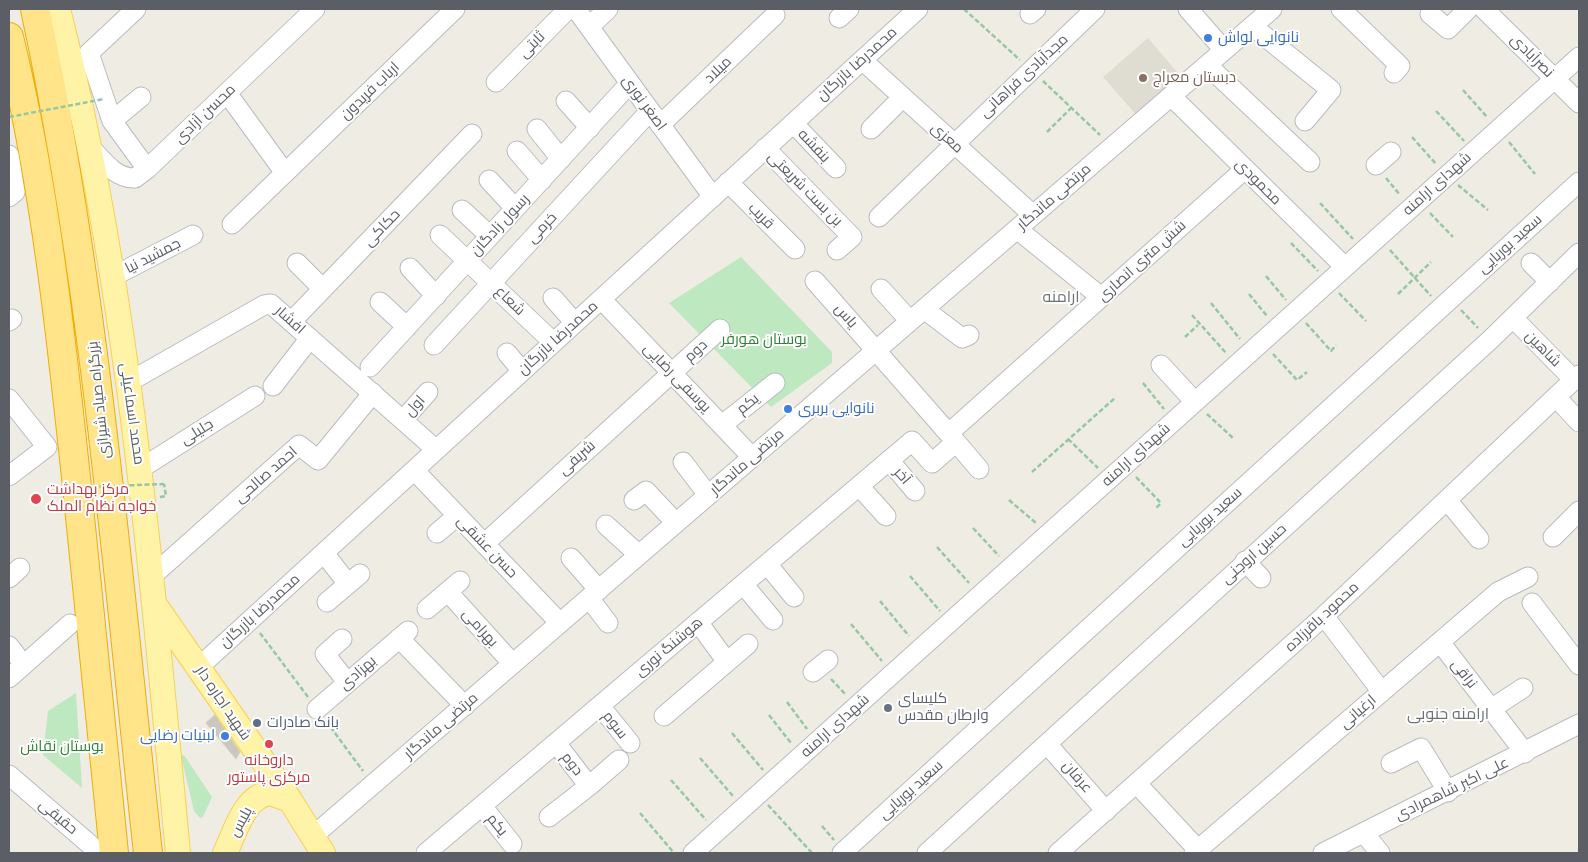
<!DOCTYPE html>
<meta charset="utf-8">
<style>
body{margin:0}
#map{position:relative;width:1588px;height:862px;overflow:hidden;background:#efede3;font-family:"IBM Plex Sans",sans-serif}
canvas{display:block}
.frame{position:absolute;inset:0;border:10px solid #5b5f65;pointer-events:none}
</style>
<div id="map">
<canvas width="1588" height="862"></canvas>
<div class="frame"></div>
</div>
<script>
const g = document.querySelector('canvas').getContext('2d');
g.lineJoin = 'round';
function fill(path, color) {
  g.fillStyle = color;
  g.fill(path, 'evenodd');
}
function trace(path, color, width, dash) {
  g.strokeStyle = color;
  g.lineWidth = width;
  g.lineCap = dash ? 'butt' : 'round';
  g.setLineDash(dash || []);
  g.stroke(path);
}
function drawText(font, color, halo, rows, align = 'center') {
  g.font = font + ' "IBM Plex Sans",Cairo,sans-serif';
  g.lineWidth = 4;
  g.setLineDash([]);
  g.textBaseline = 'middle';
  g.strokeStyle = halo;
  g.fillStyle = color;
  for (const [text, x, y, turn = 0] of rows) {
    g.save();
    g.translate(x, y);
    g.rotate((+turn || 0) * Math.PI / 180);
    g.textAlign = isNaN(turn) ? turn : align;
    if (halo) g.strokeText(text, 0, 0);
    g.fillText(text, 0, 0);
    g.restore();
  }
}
fill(new Path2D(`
 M1148 38 1183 79 1139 118 1103 77Z`), '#dfdcd2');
fill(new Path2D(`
 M741 257 832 352V363L771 407 669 303Z
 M76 693 82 788 43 755 48 711Z
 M184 755 212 797 203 817 200 818 194 811 181 756Z`), '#bee8bf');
const building = new Path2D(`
 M215 715 240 752 236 759 206 723Z`);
fill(building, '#cac6c0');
trace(building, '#d4cfc1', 1);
const minor = new Path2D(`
 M136 9 89 53 112 121 147 169
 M576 9 713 197
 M1188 9 1224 50
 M1341 9 1400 66 1394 73
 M1484 9 1579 103
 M1030 14 1036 9
 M1430 14 1448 29 1468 9
 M839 18 849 9
 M1252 26 1331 90 1305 121
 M589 27 608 9
 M862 60 1033 215
 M1207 65 1310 162
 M496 82 568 9
 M227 93 285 173
 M1171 96 1345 267
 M566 101 590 128
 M112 121 141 97
 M793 123 836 168
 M660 125 775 15
 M537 129 561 159
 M871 129 903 97
 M89 146C102 159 115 179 135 178L147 169 315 9
 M765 148 852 237 837 250
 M517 151 542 180
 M9 155 15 192 9 197
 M1376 165 1391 152
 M489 180 515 208
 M728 182 795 249
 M462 210 490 236
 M879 217 1095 9
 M232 224 455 9
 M1017 229 1101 297
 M440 235 553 342
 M297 263 323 289
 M1531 263 1550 282
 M410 268 436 296
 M112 277 193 235
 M881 289 910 321
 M553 298 575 323
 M601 299 752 457
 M380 302 407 327
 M924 309 962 338 969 335
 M1513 318 1574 380
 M9 321 12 319
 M291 322 472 134
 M434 345 650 111
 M507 353 522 371
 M1161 365 1195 402
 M370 367 630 83
 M127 383 264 305 271 304 432 446
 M273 386 310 338
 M1556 397 1579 422
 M9 399 47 447 9 476
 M403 420 428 392
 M722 425 775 383
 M949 433 1245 169
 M956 442 979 469
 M889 460 915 491
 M683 462 708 495
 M140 469 255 396
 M414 470 560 623
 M859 486 886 516
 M634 500 646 491 676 523
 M1447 500 1479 539
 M606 525 639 555
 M437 533 457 516
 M1553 537 1579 511
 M484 544 720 329
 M324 553 348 584
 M571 558 599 590
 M1245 561 1261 578
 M767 564 794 597
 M151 577 299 445 318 460 373 393
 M9 578 20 568
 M743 584 773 620
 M448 592 513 664
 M589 598 608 623
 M327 602 360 574
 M1532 603 1579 665
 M427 609 460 581
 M1324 616 1382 692
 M698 622 727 662
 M399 638 465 706
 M342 639 325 654 347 682
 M1440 642 1525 753
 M9 646 16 655
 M199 667 918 9
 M813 672 828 660
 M9 678 70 624
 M600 706 630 743
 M317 709 408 631
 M1491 709 1523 688
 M664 716 748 644
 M1047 744 1106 811
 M1391 763 1421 748 1448 792
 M9 775 94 848V853
 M1137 784 1201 853
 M589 786 619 760
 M482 806 512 844
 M549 817 589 786 556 743
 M1364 833 1380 853
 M313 836 1272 9
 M426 853 912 441 932 463 956 442 815 281
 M693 853 1579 57
 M842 853 1579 182
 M927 853 1490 340 1579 253
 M1058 853 1324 616 1579 375
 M1194 853 1498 592 1528 577
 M1323 853 1579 724`);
const major = new Path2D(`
 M58 9C128 285 151 570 178 853
 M155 605 290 800 323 853
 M225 853C235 833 244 796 270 793L290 800`);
const highway = new Path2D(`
 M35 9C95 287 117 571 148 853
 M9 37C45 185 61 335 77 487 89 609 101 731 114 853`);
trace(minor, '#b8bbc0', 21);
trace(major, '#fbcf50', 26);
trace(highway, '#f2ab00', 30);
trace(new Path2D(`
 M964 9 1020 60
 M1043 81 1100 135
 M1463 90 1487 117
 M1436 111 1464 141
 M1047 132 1071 108
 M1412 137 1436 164
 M1509 142 1535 174
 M1386 178 1400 195
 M1458 185 1488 210
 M1320 203 1353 239
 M1430 213 1453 237
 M1291 243 1318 271
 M1390 250 1431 296
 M1266 276 1286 300
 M1339 293 1366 321
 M1249 294 1267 316
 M1398 294 1431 262
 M1211 303 1240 339
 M1461 310 1478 328
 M1192 315 1226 353
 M1306 323 1331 351 1336 345
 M1185 337 1198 325
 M1273 354 1297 380 1307 372
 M1143 383 1164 409
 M1207 414 1233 438
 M1068 439 1098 468
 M1032 472 1116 397
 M1136 477 1161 503 1155 509
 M160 497 166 496 164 484
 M1009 500 1036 523
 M973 528 999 556
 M937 547 969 583
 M910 576 940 611
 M880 601 909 636
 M851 624 882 661
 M260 633 308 697
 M831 679 846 695
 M787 702 807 729
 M769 715 791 743
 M326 721 363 771
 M732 733 763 770
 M700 758 733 796
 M671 780 706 820
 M768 805 812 853
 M640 813 674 853
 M822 826 834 840`), '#95c7a5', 2.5, [5, 2.5]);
trace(minor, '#fff', 19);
trace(major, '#fff3a8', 24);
trace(highway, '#ffe48a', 28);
trace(new Path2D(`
 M9 117 104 99
 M62 488 164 484`), '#95c7a5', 2.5, [5, 2.5]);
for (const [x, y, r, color] of [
 [1208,38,5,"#3f7fe0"],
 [1143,78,5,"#8d6e63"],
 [788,409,5,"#3f7fe0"],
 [36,499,6,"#e0444e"],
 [888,708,5,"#6b7280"],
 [257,723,5,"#5c6f8a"],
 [225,736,5,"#3f7fe0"],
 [269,744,5,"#e0444e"]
]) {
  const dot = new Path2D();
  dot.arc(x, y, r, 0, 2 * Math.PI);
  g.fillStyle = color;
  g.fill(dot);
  trace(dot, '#fff', 2);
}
drawText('15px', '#366cbe', '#fff', [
 ["نانوایی لواش",1218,38],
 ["نانوایی بربری",798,409],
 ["لبنیات رضایی",215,736,"right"]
], 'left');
drawText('15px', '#5b5f65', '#fff', [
 ["ثابتی",532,45,-45],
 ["نصرآبادی",1532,56,45],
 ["محمدرضا بازرگان",857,64,-42],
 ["میلاد",718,70,-44],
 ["مجدآبادی فراهانی",1024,76,-43],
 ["ارباب فریدون",370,91,-44],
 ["اصغر نوری",644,103,54],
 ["محسن آزادی",205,114,-44],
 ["معزی",947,138,42],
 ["بنفشه",814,146,47],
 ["محمودی",1258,182,45],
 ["شهدای ارامنه",1437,184,-42],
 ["بن بست شریعتی",805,189,45],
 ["مرتضی ماندگار",1054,197,-41],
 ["قریب",761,216,45],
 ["رسول زادگان",500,225,-47],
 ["حکاکی",382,228,-46],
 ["خرمی",542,228,-47],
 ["سعید بوریایی",1510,244,-42],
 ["جمشید نیا",153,256,-27],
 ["شش متری انصاری",1142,261,-42],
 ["شعاع",510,301,44],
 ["یاس",846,316,49],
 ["افشار",290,320,42],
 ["محمدرضا بازرگان",558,338,-42],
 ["شاهین",1543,349,45],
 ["دوم",696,351,-42],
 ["یوسفی رضایی",677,378,46],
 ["بزرگراه صیاد شیرازی",99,400,-96],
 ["یکم",748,404,-39],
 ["اول",415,406,-48],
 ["محمد اسماعیلی",132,414,82],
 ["جلیلی",197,432,-32],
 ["شهدای ارامنه",1136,455,-42],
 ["شریفی",577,458,-42],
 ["مرتضی ماندگار",747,462,-41],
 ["احمد صالحی",266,475,-41],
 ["آخر",902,476,49],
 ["سعید بوریایی",1210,517,-42],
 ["حسن عشقی",487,547,46],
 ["حسین اروجنی",1254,554,-42],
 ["محمدرضا بازرگان",260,611,-42],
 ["محمود باقرزاده",1322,617,-43],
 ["بهرامی",480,628,48],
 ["هوشنگ نوری",669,647,-40],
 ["بهزادی",358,673,-41],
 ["نراقی",1464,674,52],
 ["شهید اجاره دار",223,703,56],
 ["ارغیانی",1358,712,-41],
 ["سوم",615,725,52],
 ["مرتضی ماندگار",441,726,-41],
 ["شهدای ارامنه",835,726,-42],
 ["دوم",572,764,53],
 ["عرفان",1077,777,49],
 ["علی اکبر شاهمرادی",1452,789,-26],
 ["سعید بوریایی",911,790,-42],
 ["حقیقی",58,817,40],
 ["پلیس",241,822,-62],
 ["یکم",497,825,51]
]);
drawText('15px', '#785e54', '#fff', [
 ["دبستان معراج",1153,78]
], 'left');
drawText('15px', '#2e8233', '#fff', [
 ["بوستان هورفر",764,340],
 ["بوستان نقاش",62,747]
]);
drawText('15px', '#be3a42', '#fff', [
 ["مرکز بهداشت",47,490],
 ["خواجه نظام الملک",47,507],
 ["داروخانه",269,761,"center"],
 ["مرکزی پاستور",269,778,"center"]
], 'left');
drawText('15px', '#5b616d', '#fff', [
 ["کلیسای",898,699],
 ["وارطان مقدس",898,716]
], 'left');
drawText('15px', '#4e5e75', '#fff', [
 ["بانک صادرات",267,723]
], 'left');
drawText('16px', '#6c7177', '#fff', [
 ["ارامنه",1061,297],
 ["ارامنه جنوبی",1448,714]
]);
</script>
